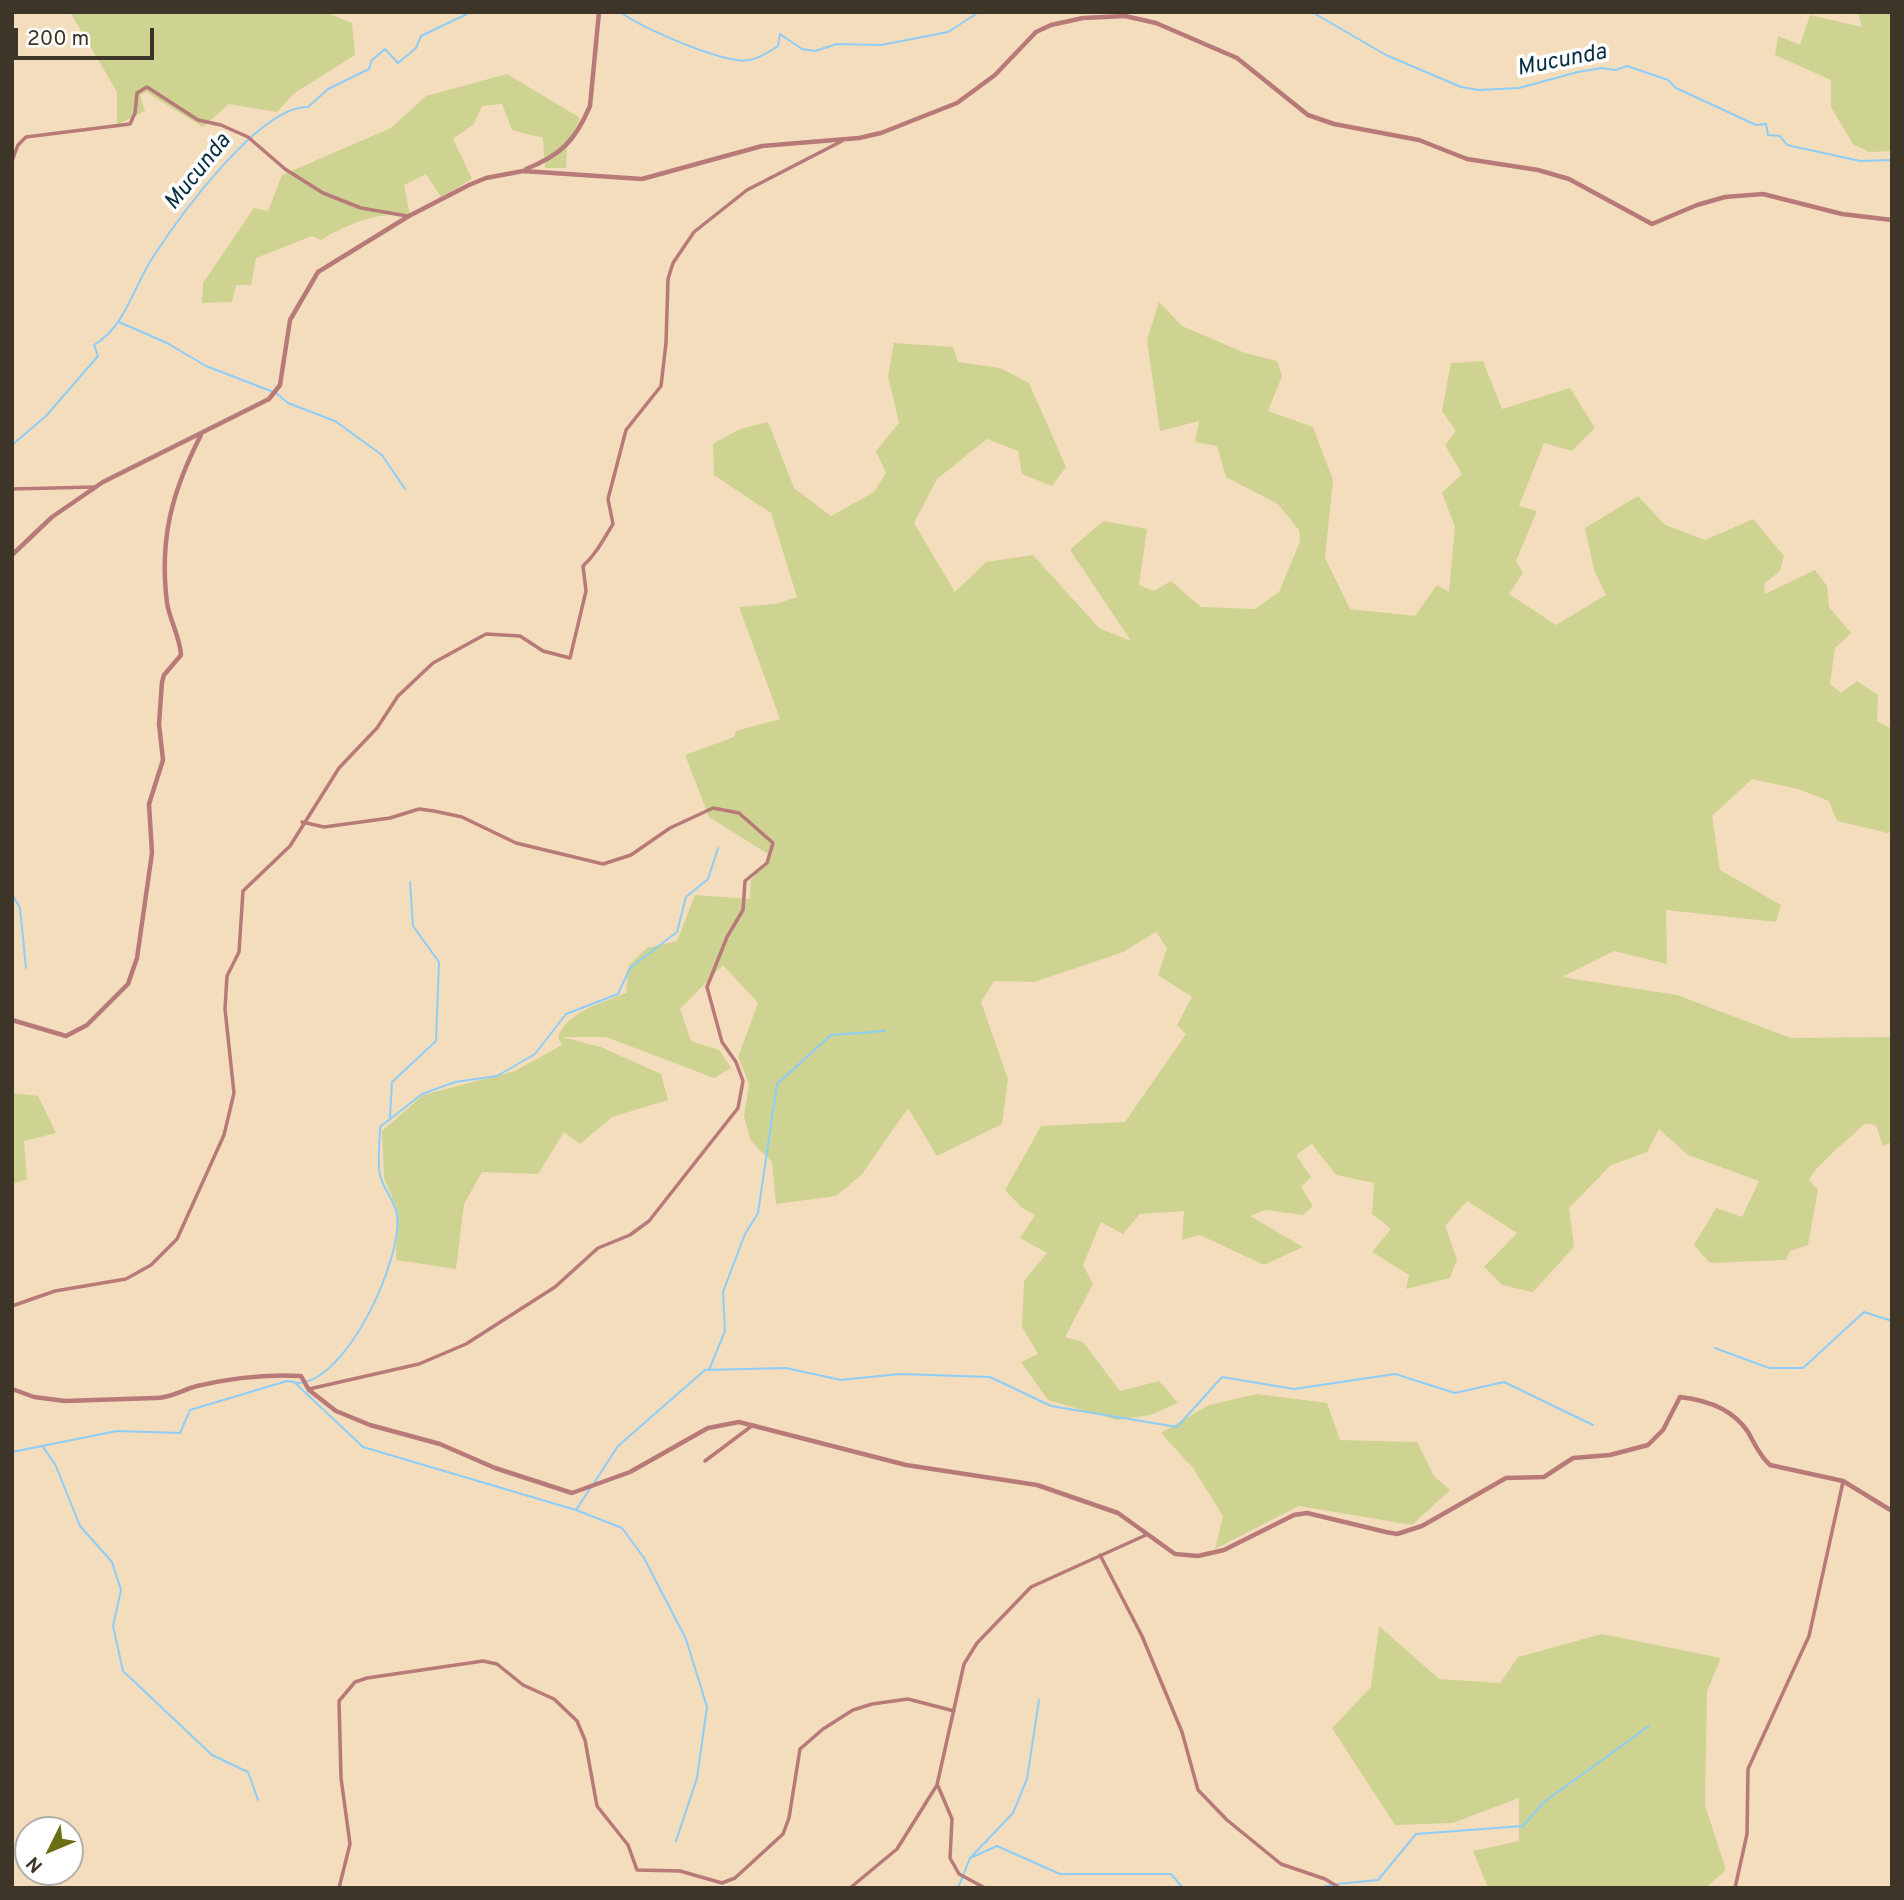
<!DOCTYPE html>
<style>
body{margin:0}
#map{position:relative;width:1904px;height:1900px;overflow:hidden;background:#f4ddbd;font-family:Overpass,sans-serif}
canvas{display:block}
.frame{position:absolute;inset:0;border:14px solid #3d3528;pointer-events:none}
.north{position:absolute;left:14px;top:1816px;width:70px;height:70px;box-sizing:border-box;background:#fff;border:2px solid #b1aea9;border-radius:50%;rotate:227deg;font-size:19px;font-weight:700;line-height:28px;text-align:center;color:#3d3528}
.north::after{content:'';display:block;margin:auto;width:24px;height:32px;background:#6b6f14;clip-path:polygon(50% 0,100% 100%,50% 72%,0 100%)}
.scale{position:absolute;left:14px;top:28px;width:140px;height:32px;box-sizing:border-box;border:4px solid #3d3528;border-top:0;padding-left:9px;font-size:21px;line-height:24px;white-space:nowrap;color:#3d3528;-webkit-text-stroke:5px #fff;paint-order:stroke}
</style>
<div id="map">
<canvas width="1904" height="1900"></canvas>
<div class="frame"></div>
<div class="north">N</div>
<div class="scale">200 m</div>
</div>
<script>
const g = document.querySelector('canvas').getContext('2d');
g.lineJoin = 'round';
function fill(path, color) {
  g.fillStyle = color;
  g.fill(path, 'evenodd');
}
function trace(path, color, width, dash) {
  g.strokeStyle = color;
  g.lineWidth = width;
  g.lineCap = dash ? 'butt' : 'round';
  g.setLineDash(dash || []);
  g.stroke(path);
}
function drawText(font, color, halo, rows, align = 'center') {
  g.font = font + ' Overpass,sans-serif';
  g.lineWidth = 7;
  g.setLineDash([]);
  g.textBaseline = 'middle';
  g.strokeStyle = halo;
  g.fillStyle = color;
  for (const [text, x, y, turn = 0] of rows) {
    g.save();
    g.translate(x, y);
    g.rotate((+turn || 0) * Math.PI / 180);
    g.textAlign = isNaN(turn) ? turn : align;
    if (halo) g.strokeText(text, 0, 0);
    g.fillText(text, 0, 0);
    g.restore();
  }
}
fill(new Path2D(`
 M70 12H325L352 23 355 55 293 94 277 112 229 104 203 127 146 92 140 95 145 111 117 125V92Z
 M1858 12H1892V151L1869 152 1853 144 1831 107V80L1775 55 1778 36 1800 45 1810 15 1862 27Z
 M507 74 580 118 567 146 566 168H545L543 138 512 130 502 104 482 106 474 124 453 139 472 179 441 197 426 174 404 185 410 215C377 212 349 223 321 240L312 236 256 258 251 285H236L232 302 202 303 203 283 254 208 268 211 282 175 391 128 426 96Z
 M1159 302 1182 326 1245 353 1277 361 1282 376 1268 411 1313 427 1333 480 1325 558 1350 609 1415 616 1437 585 1449 592 1455 527 1442 493 1462 474 1445 445 1456 431 1442 411 1451 363 1483 361 1502 409 1570 388 1595 428 1572 451 1544 443 1519 506 1537 511 1516 561 1523 573 1509 594 1556 625 1606 595 1594 570 1585 528 1638 496 1665 525 1705 540 1753 519 1784 556 1780 571 1764 584 1765 594 1815 570 1827 586 1829 607 1851 633 1835 648 1830 684 1841 693 1857 681 1878 695 1877 721 1892 729V827L1888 833 1837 821 1829 801 1798 789 1752 779 1712 816 1720 870 1781 905 1776 922 1666 910 1667 964 1614 951 1562 977 1677 995 1791 1038 1892 1037V1142L1883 1146 1876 1125 1864 1124C1850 1138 1815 1166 1809 1180L1818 1190 1808 1245 1790 1251 1786 1260 1710 1263 1694 1245 1716 1208 1742 1217 1759 1181 1688 1155 1659 1129 1647 1152 1611 1165 1569 1208 1574 1247 1533 1292 1502 1285 1484 1267 1517 1233 1467 1201 1445 1226 1457 1259 1450 1278 1406 1289 1409 1275 1372 1252 1391 1229 1372 1214 1374 1183 1336 1175 1312 1144 1296 1155 1311 1177 1301 1187 1313 1206 1303 1215 1266 1210 1250 1216 1303 1247 1264 1265 1200 1235 1182 1240 1184 1211 1140 1214 1123 1234 1101 1222 1083 1265 1093 1284 1065 1337 1083 1342 1120 1391 1159 1381 1178 1403 1150 1415 1117 1420 1048 1400 1021 1362 1038 1354 1022 1327 1024 1281 1047 1253 1020 1238 1035 1215 1022 1208 1005 1190 1041 1126 1125 1122 1186 1034 1177 1025 1192 997 1158 975 1167 948 1156 932 1123 952 1034 982 994 981 981 1002 1008 1079 1002 1124 937 1156 908 1108 862 1174 836 1196 776 1204 772 1162 751 1141 744 1117 749 1084 738 1057 758 1003 723 965 680 1009 691 1041 719 1050 731 1068 714 1078 606 1037H562L601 1047 661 1074 668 1100 612 1117 580 1144 564 1132 538 1174 482 1172 464 1204 456 1269 396 1260 397 1209 384 1178 382 1131 423 1095 515 1071 562 1045 558 1037C568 1011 602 1003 626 993L629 965 647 948 677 941 695 895 750 899 751 880 771 856 709 817 685 755 734 737 736 731 780 719 739 607 776 604 797 597 771 513 714 475 713 444 740 429 768 422 794 488 831 516 874 492 886 473 876 451 899 423 888 376 894 343 953 347 958 362 1000 368 1029 383 1066 467 1052 486 1022 474 1018 451 987 439 937 479 914 523 955 592 986 562 1033 555 1099 628 1131 641 1070 550 1103 521 1147 529 1139 585 1154 591 1171 581 1201 607 1255 609 1279 592 1300 542 1299 530 1278 504 1226 477 1217 446 1195 442 1199 421 1160 431 1147 340Z
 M12 1093 38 1096 56 1133 24 1141 27 1179 12 1184Z
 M1257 1394 1327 1403 1340 1440 1417 1442 1434 1476 1450 1490 1412 1525 1299 1506 1215 1549 1223 1516 1193 1468 1161 1433 1209 1405Z
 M1379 1626 1439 1679 1500 1683 1518 1657 1602 1634 1721 1658 1707 1691 1705 1805 1726 1870 1705 1888H1488L1473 1851 1519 1841V1798L1453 1823 1395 1825 1332 1728 1371 1687Z`), '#ced391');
trace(new Path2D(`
 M620 12C644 29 708 56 737 60 752 63 766 54 778 46L780 34 802 49 815 51 837 44 881 45 948 32 979 12
 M1312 12 1386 55 1461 87 1479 90 1519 88 1578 72 1602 68 1616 70 1627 66 1668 80 1676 88 1756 125 1766 124 1768 135 1780 136 1787 145 1860 161 1892 160
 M119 322 167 343 206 366 276 393 288 403 335 421 382 455 405 489
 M12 445 46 416 98 356 94 345C125 327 134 286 153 257 179 217 259 106 308 107L328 89 369 69 372 60 385 49 398 63 416 48 421 36 471 12
 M12 894 20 908 26 968
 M390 1117 392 1082 436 1041 439 962 413 926 410 882
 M1715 1348 1769 1368H1803L1864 1312 1892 1321
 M709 1370 725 1331 723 1292 745 1234 758 1213 777 1084 831 1035 885 1031
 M296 1383C346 1385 403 1258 397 1215 395 1201 383 1189 380 1175 377 1161 380 1142 380 1127L422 1094 455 1082 497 1076 535 1054 566 1014 618 994 630 968 677 932 686 897 708 879 718 848
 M43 1447 55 1464 80 1526 112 1562 121 1590 113 1626 123 1671 212 1755 248 1772 258 1800
 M12 1452 117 1431 180 1433 190 1410 287 1381 294 1382 363 1447 576 1510 591 1487
 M594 1483 618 1446 705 1370 786 1368 841 1380 899 1374 990 1377 1051 1406 1177 1427 1222 1377 1294 1389 1395 1374 1455 1393 1504 1382 1593 1425
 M576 1510 622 1528 644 1558 686 1639 707 1707 697 1778 676 1841
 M971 1857 1013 1813 1027 1779 1039 1700
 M1337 1884 1378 1880 1416 1834 1523 1826 1544 1802 1649 1726
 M958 1888 970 1858 997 1846 1060 1874H1171L1183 1888
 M1318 1888 1331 1885`), '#8dcdf8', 2);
trace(new Path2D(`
 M12 161 18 145 26 137 130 124 135 113 137 93 147 87 198 120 221 125 248 137 285 169 323 193 361 208 407 216
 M12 489 95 487
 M302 822 324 827 390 818 419 809 434 811 462 817 516 843 603 864 631 855 670 828 713 808 739 813 773 843 767 863 745 881 743 910 727 937 707 987 722 1042 736 1062 743 1081 738 1108 649 1221 630 1235 598 1248 555 1287 466 1344 419 1364 309 1389
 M12 1306 55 1291 126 1279 151 1265 177 1239 224 1135 234 1093 225 1009 227 976 239 952 243 891 290 846 339 768 377 728 398 696 433 663 486 634 520 636 543 651 570 658 586 591 583 566C597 553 603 540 613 524L608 499 626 430 661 386 666 343 668 279 673 263 694 232 747 190 842 141
 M705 1461 753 1425
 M1100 1555 1142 1636 1182 1732 1198 1790 1227 1820 1281 1864 1325 1879 1340 1888
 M938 1786 952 1819 950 1858 959 1874 985 1888
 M339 1888 350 1844 341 1778 339 1701 355 1682 367 1678 483 1661 497 1664 523 1685 554 1699 577 1721 585 1740 597 1806 628 1845 637 1870 680 1871 722 1883 735 1878 783 1834 789 1818 800 1749 823 1729 853 1710 872 1704 908 1699 954 1711
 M850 1888 897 1849 937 1785 964 1664 977 1643 1031 1587 1146 1535
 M1735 1888 1747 1834 1748 1769 1809 1636 1843 1482`), '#b77a79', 3.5);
trace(new Path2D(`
 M526 169C561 155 575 141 590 106L599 12
 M12 555 52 517 103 482 269 399 280 385 290 320 318 272 409 216 469 185 486 178 523 171 642 179 762 146 859 138 881 133 957 103 995 75 1036 32 1051 25 1083 18 1125 16 1156 23 1237 58 1308 115 1334 124 1419 140 1467 159 1538 170 1569 179 1652 224 1697 205 1725 197 1763 194 1842 214 1892 220
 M12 1020 66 1036 87 1025 128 984 137 958 152 853 149 804 163 760 159 724 162 682 164 675 181 655C180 637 170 621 167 603 159 539 172 491 201 435
 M12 1389 34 1397 65 1401 155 1398C171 1398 182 1390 197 1386 231 1378 266 1374 301 1376L309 1390 336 1411 370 1425 440 1444 495 1468 572 1493 630 1472 708 1428 739 1422 906 1465 1037 1485 1118 1513 1175 1554 1198 1556 1224 1550 1294 1515 1307 1513 1386 1532 1397 1534 1422 1526 1506 1478 1544 1477 1573 1458 1610 1455 1648 1445 1663 1430 1680 1397C1706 1400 1733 1409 1748 1432 1755 1444 1759 1455 1770 1465L1843 1481 1892 1511`), '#b77a79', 4.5);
drawText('italic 23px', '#092f44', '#fff', [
 ["Mucunda",1562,62,-11],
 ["Mucunda",199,173,-51]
]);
</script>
